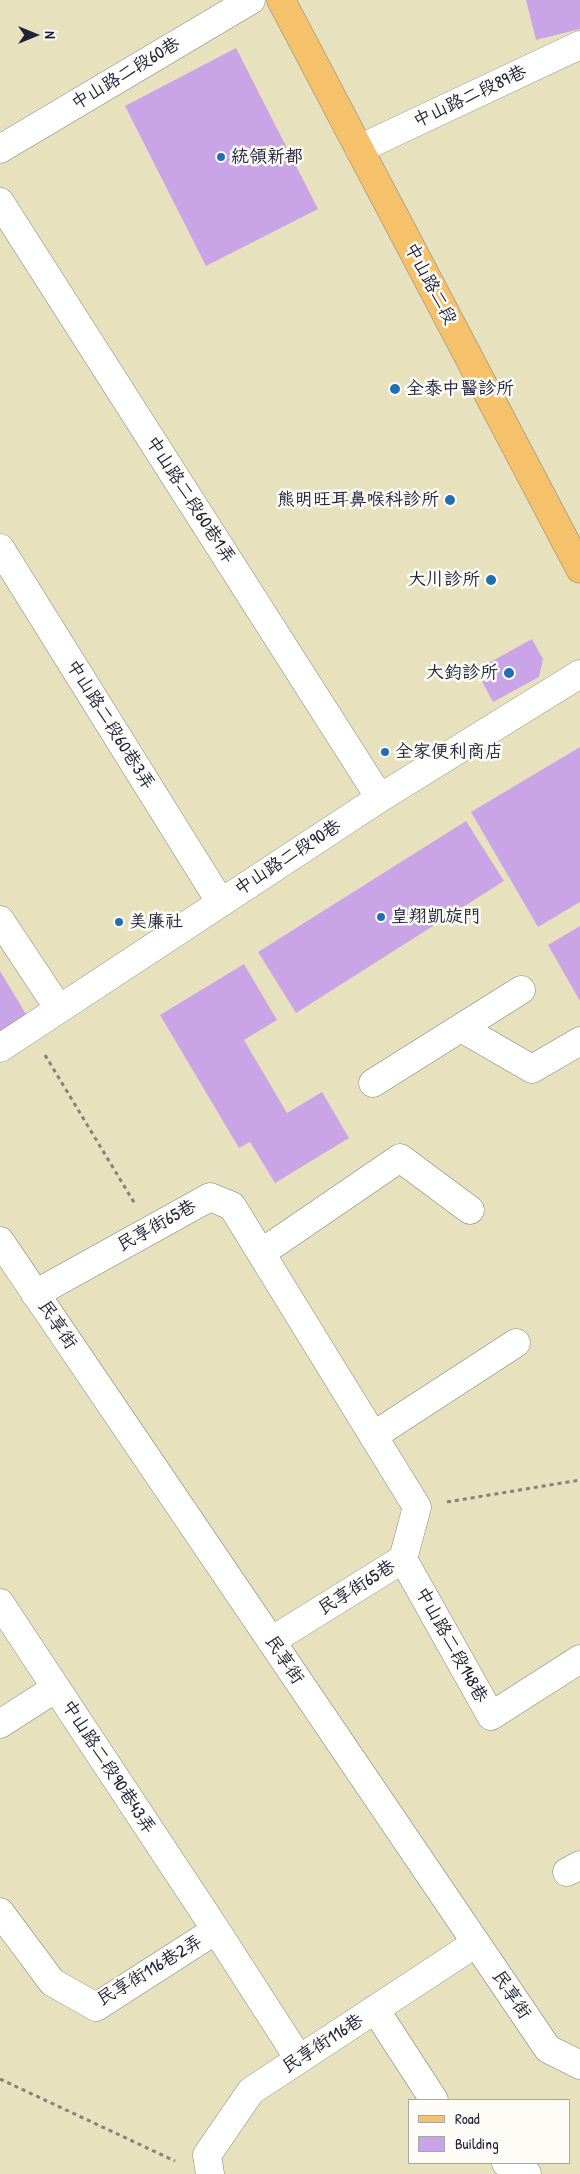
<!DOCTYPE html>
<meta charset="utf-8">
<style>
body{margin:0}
#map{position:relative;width:580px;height:2174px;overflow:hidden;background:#e8e1be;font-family:"Patrick Hand",sans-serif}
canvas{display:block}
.legend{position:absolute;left:408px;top:2099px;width:162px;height:65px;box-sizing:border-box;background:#fdfcf7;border:1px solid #a5a5ac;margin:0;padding:6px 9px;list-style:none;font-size:15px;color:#22223b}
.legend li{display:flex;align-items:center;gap:10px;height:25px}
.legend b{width:25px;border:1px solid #a5a5ac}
.north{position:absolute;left:10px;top:10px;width:50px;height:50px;-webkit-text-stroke:4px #fdfcf7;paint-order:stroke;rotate:90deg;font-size:14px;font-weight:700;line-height:20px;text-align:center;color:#22223b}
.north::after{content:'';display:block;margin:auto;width:18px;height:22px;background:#22223b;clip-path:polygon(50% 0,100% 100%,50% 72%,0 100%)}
</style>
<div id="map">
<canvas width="580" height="2174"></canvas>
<ul class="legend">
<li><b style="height:6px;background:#f5c16b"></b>Road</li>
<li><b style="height:14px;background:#c9a5e7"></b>Building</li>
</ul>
<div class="north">N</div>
</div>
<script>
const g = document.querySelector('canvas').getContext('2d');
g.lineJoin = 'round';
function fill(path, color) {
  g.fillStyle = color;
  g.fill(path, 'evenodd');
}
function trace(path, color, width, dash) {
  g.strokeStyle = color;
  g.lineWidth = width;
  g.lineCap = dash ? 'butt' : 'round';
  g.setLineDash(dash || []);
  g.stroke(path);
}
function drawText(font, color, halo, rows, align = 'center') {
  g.font = font + ' "Patrick Hand","LXGW WenKai TC",sans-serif';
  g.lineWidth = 5;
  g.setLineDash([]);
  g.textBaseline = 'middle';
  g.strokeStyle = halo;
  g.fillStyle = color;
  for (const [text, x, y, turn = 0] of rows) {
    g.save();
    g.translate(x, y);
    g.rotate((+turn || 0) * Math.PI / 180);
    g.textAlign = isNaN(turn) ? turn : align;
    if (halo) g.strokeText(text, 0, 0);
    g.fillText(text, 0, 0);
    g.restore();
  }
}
fill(new Path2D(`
 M526 0H580V29L536 40Z
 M236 48 318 209 206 266 125 106Z
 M532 639 543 659 539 677 493 702 476 670Z
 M580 747V902L538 927 471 812Z
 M466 821 504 881 296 1013 258 952Z
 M580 926V1001L548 945Z
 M244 964 277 1020 244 1040 287 1113 322 1092 349 1138 275 1183 250 1142 239 1148 160 1015Z
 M0 971 29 1019 0 1038Z`), '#c9a5e7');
const minor = new Path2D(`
 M0 149 251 0
 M359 149 580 45
 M0 202 380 798
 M0 548 221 903
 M0 920 59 1009
 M461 1028 532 1069 580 1041
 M0 1048 380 798 580 674
 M373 1083 521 990
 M0 1241 548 2049 580 2065
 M261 1253 400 1158 470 1210
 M35 1294 210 1197 232 1206 417 1507 403 1559 271 1641
 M373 1436 516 1343
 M403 1559 491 1716 580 1659
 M0 1603 216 1930
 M0 1724 56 1688
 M567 1872 580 1865
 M0 1912 52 1982 96 2007 216 1930 299 2059
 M375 2009 434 2100
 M506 2163 527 2174
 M210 2174 207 2155 251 2091 476 1943`);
const major = new Path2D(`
 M281 0 580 569`);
trace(minor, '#85827c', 29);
trace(major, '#85827c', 29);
trace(new Path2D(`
 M45 1055 135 1204
 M447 1502 580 1480
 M0 2079 175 2161`), '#85827c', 3, [4, 4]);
trace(minor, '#fff', 28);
trace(major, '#f5c16b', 28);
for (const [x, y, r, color] of [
 [221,157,5,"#1f6fb2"],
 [395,389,6,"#1f6fb2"],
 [450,500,6,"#1f6fb2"],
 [491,580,6,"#1f6fb2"],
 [509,673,6,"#1f6fb2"],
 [385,752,5,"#1f6fb2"],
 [381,917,5,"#1f6fb2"],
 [119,922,5,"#1f6fb2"]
]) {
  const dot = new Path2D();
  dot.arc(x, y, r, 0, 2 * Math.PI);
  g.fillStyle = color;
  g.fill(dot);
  trace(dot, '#fdfcf7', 2);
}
drawText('18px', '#22223b', '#fdfcf7', [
 ["中山路二段60巷",126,74,-31],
 ["中山路二段89巷",470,97,-25],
 ["中山路二段",430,284,62],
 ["中山路二段60巷1弄",190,500,57],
 ["中山路二段60巷3弄",110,725,58],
 ["中山路二段90巷",288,858,-33],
 ["民享街65巷",157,1226,-29],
 ["民享街",57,1325,56],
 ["民享街65巷",357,1588,-32],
 ["中山路二段148巷",451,1645,61],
 ["民享街",284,1660,56],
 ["中山路二段90巷43弄",108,1767,57],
 ["民享街116巷2弄",150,1971,-31],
 ["民享街",511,1995,56],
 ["民享街116巷",323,2044,-33]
]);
drawText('18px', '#22223b', '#fdfcf7', [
 ["統領新都",231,157],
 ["全泰中醫診所",406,389],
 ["熊明旺耳鼻喉科診所",439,500,"right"],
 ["大川診所",480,580,"right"],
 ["大鈞診所",498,673,"right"],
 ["全家便利商店",395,752],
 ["皇翔凱旋門",391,917],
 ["美廉社",129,922]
], 'left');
</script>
